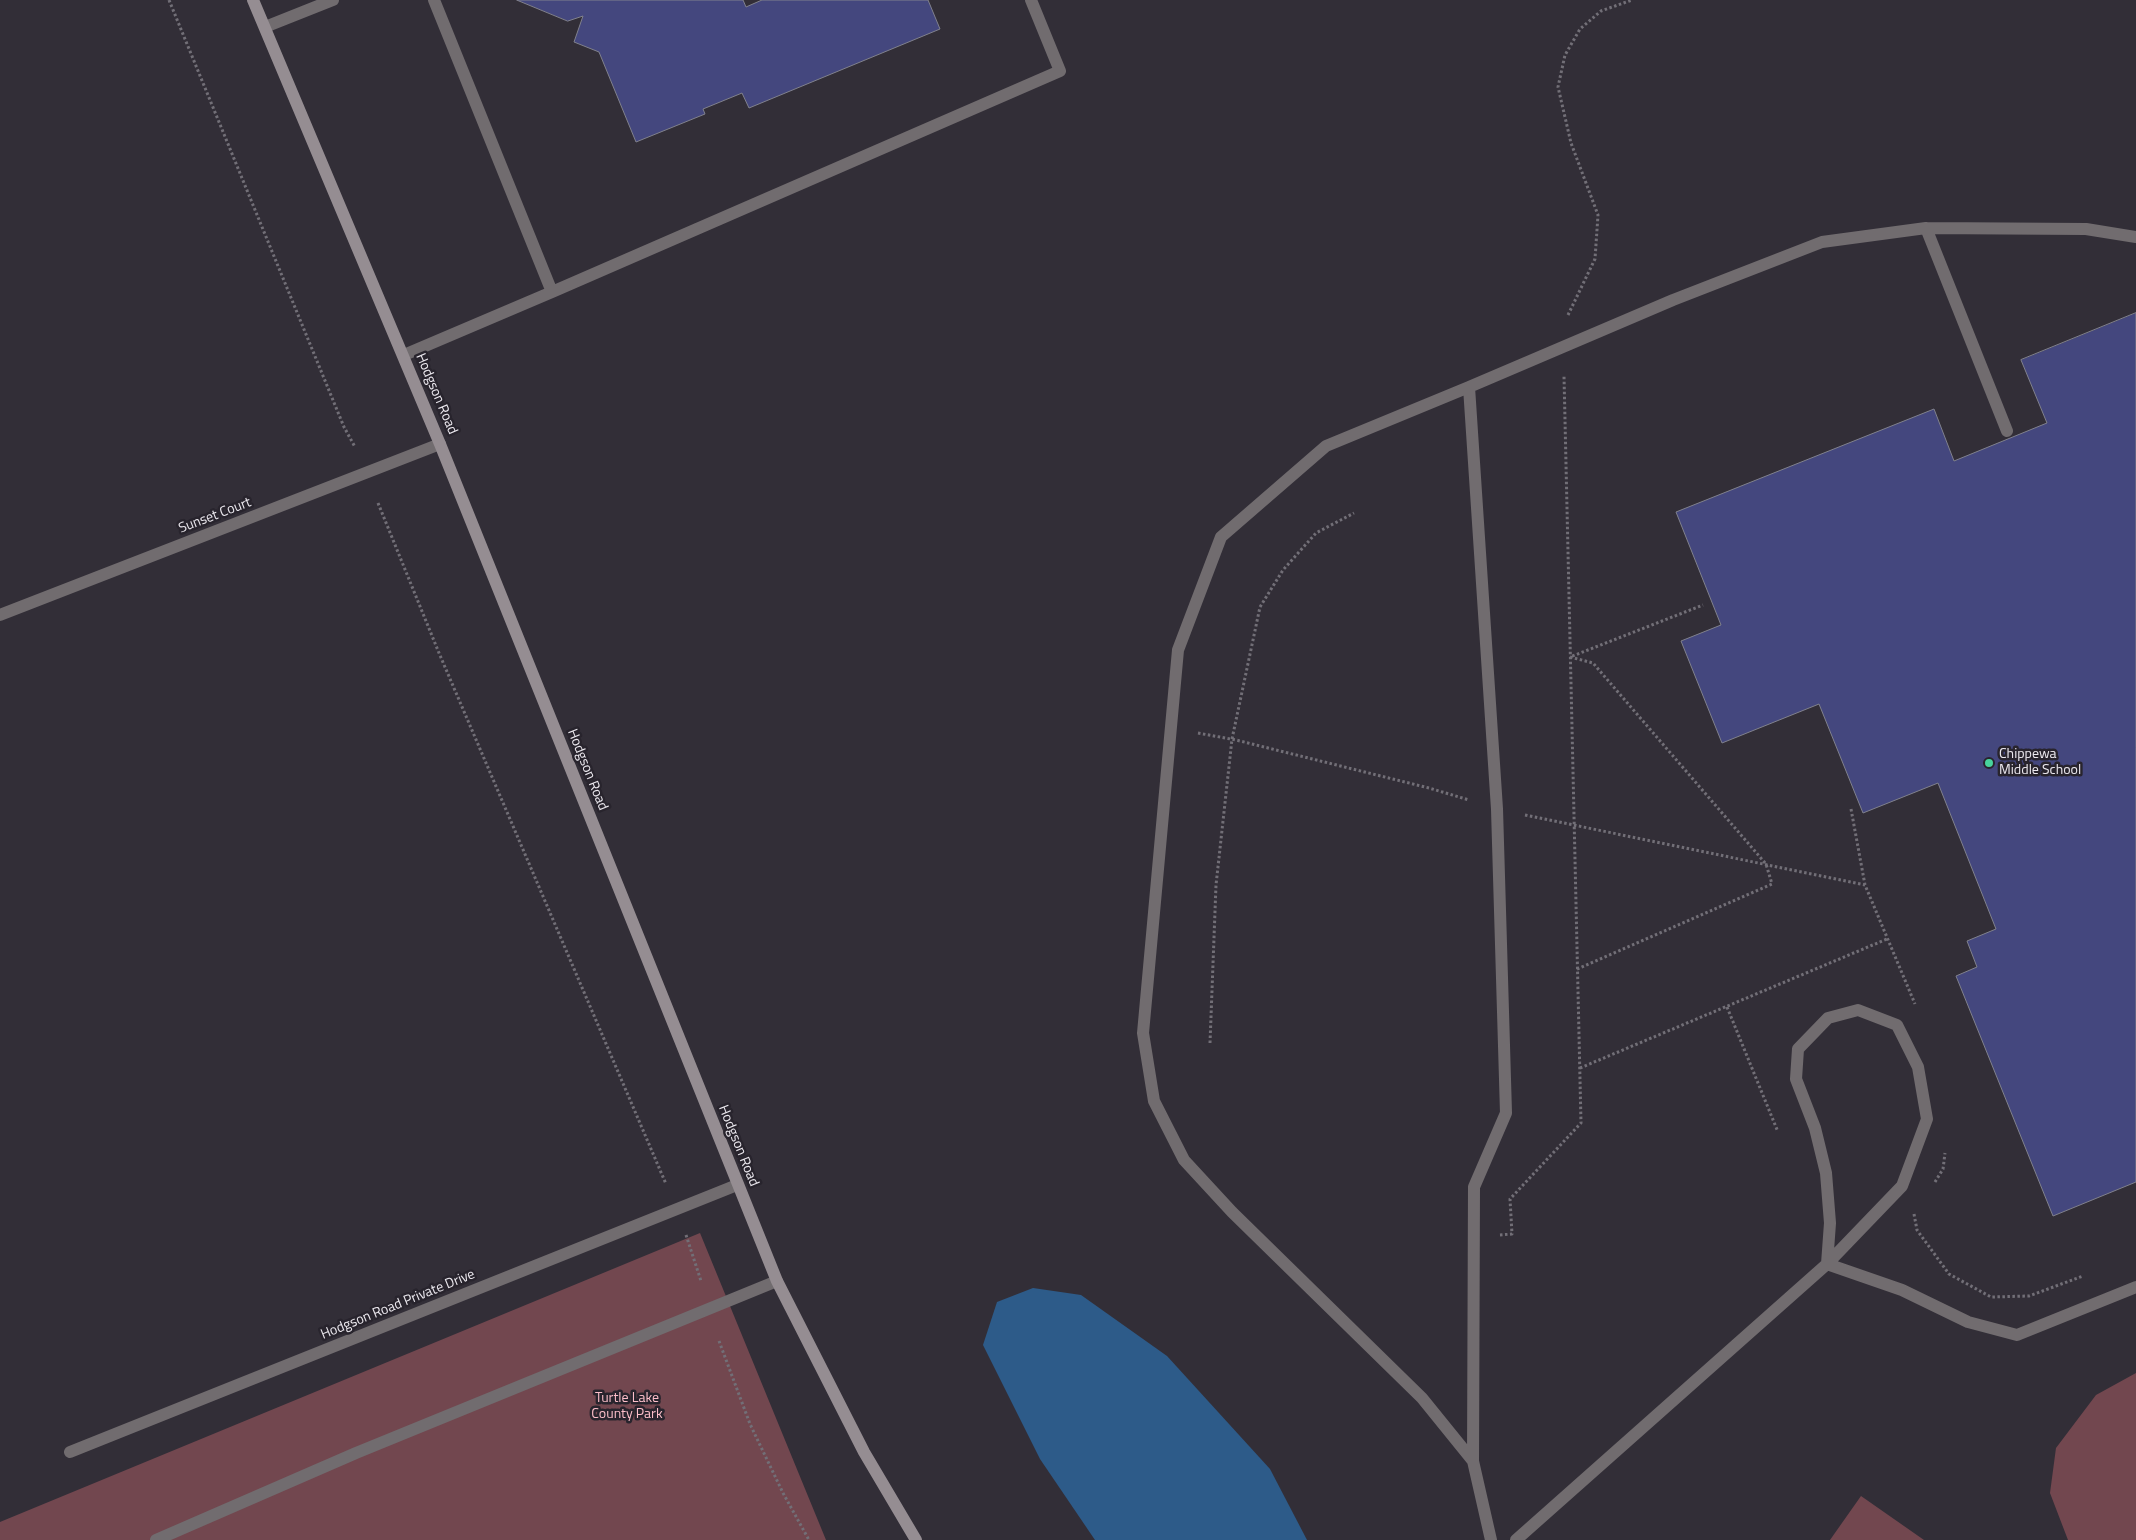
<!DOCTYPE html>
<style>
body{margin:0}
canvas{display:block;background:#322e37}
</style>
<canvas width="2136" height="1540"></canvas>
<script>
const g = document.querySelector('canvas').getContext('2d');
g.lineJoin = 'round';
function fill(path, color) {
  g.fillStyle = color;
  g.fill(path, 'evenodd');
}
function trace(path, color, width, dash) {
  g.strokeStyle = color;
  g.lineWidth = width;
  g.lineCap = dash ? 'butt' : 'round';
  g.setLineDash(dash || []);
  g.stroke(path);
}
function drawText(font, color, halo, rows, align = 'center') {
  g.font = font + ' "Titillium Web",sans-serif';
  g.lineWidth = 5;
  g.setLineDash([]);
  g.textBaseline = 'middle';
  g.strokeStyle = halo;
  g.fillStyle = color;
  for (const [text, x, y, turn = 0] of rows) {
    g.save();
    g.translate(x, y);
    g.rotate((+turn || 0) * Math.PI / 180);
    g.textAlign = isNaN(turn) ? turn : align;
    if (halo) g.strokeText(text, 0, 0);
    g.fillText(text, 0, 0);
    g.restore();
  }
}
fill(new Path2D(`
 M700 1233 826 1540H0V1522Z
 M2136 1373V1540H2068L2050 1493 2056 1448 2096 1395Z
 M1861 1496 1924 1540H1830Z`), '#72474f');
fill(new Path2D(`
 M1033 1288 1081 1295 1167 1356 1270 1469 1307 1540H1095L1040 1459 983 1345 997 1302Z`), '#2d5b89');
const building = new Path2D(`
 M517 0H743L746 7 762 0H928L940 29 749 108 742 93 703 109 705 114 636 142 599 52 574 42 583 16 568 21Z
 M2136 313V1182L2053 1216 1956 976 1977 967 1967 941 1996 929 1938 783 1863 813 1819 704 1722 743 1681 641 1721 625 1676 512 1934 409 1954 461 2047 423 2021 360Z`);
fill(building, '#44477e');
trace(building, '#80818d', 1);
trace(new Path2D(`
 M169 0 344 427 355 447
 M1568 315 1595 259 1598 215 1571 143 1558 87 1565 55 1580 29 1601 11 1632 0
 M378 503 439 653 666 1184
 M1198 733 1236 740 1429 788 1469 800
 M1851 809 1865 885 1915 1004
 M1525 815 1865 885
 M1577 969 1772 884 1766 864 1593 663 1570 657 1703 605
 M1727 1007 1778 1132
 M1210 1043 1216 885 1232 739 1260 607 1283 570 1316 533 1354 513
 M1580 1068 1887 939
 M1935 1182 1943 1169 1945 1153
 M1914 1214 1917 1230 1949 1274 1991 1297 2029 1296 2083 1276
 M686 1235 701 1281
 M1500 1235 1512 1234 1510 1199 1581 1123 1564 376
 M719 1341 750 1424 783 1493 809 1540`), '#726f77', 3, [2.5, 2.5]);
trace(new Path2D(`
 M265 27 333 0
 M1926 228 2086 229 2136 237
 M552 292 1060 71 1031 0
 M404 355 552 292 434 0
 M1469 387 1673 300 1822 242 1926 228 2007 431
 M1827 1264 1902 1290 1968 1322 2017 1335 2136 1287
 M1473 1461 1422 1398 1232 1212 1184 1160 1154 1101 1143 1033 1178 650 1221 537 1326 446 1469 387 1497 809 1506 1113 1474 1187 1473 1461 1491 1540
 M156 1540 356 1453 777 1281
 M1516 1540 1827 1264 1902 1186 1927 1119 1918 1067 1897 1025 1858 1010 1828 1018 1798 1049 1796 1079 1815 1128 1826 1173 1830 1223 1827 1264`), '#716c6f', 12);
trace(new Path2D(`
 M0 615 440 444
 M70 1452 737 1185`), '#716c6f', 12);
trace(new Path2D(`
 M253 0 440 444 777 1281 864 1452 916 1540`), '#958d92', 12);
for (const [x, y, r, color] of [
 [1989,763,5,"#48d49d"]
]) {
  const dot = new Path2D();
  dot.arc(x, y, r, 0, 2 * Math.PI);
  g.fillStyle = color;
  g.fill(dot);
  trace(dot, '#28242d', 2);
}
drawText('14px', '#ece9ef', '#28242d', [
 ["Hodgson Road",436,394,67],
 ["Sunset Court",215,516,-21],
 ["Hodgson Road",587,770,68],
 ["Hodgson Road",738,1146,68],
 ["Hodgson Road Private Drive",398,1305,-22]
]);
drawText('14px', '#ece9ef', '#28242d', [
 ["Chippewa",1999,755],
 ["Middle School",1999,771]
], 'left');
drawText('14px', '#fdbfca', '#28242d', [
 ["Turtle Lake",627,1399],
 ["County Park",627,1415]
]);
</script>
